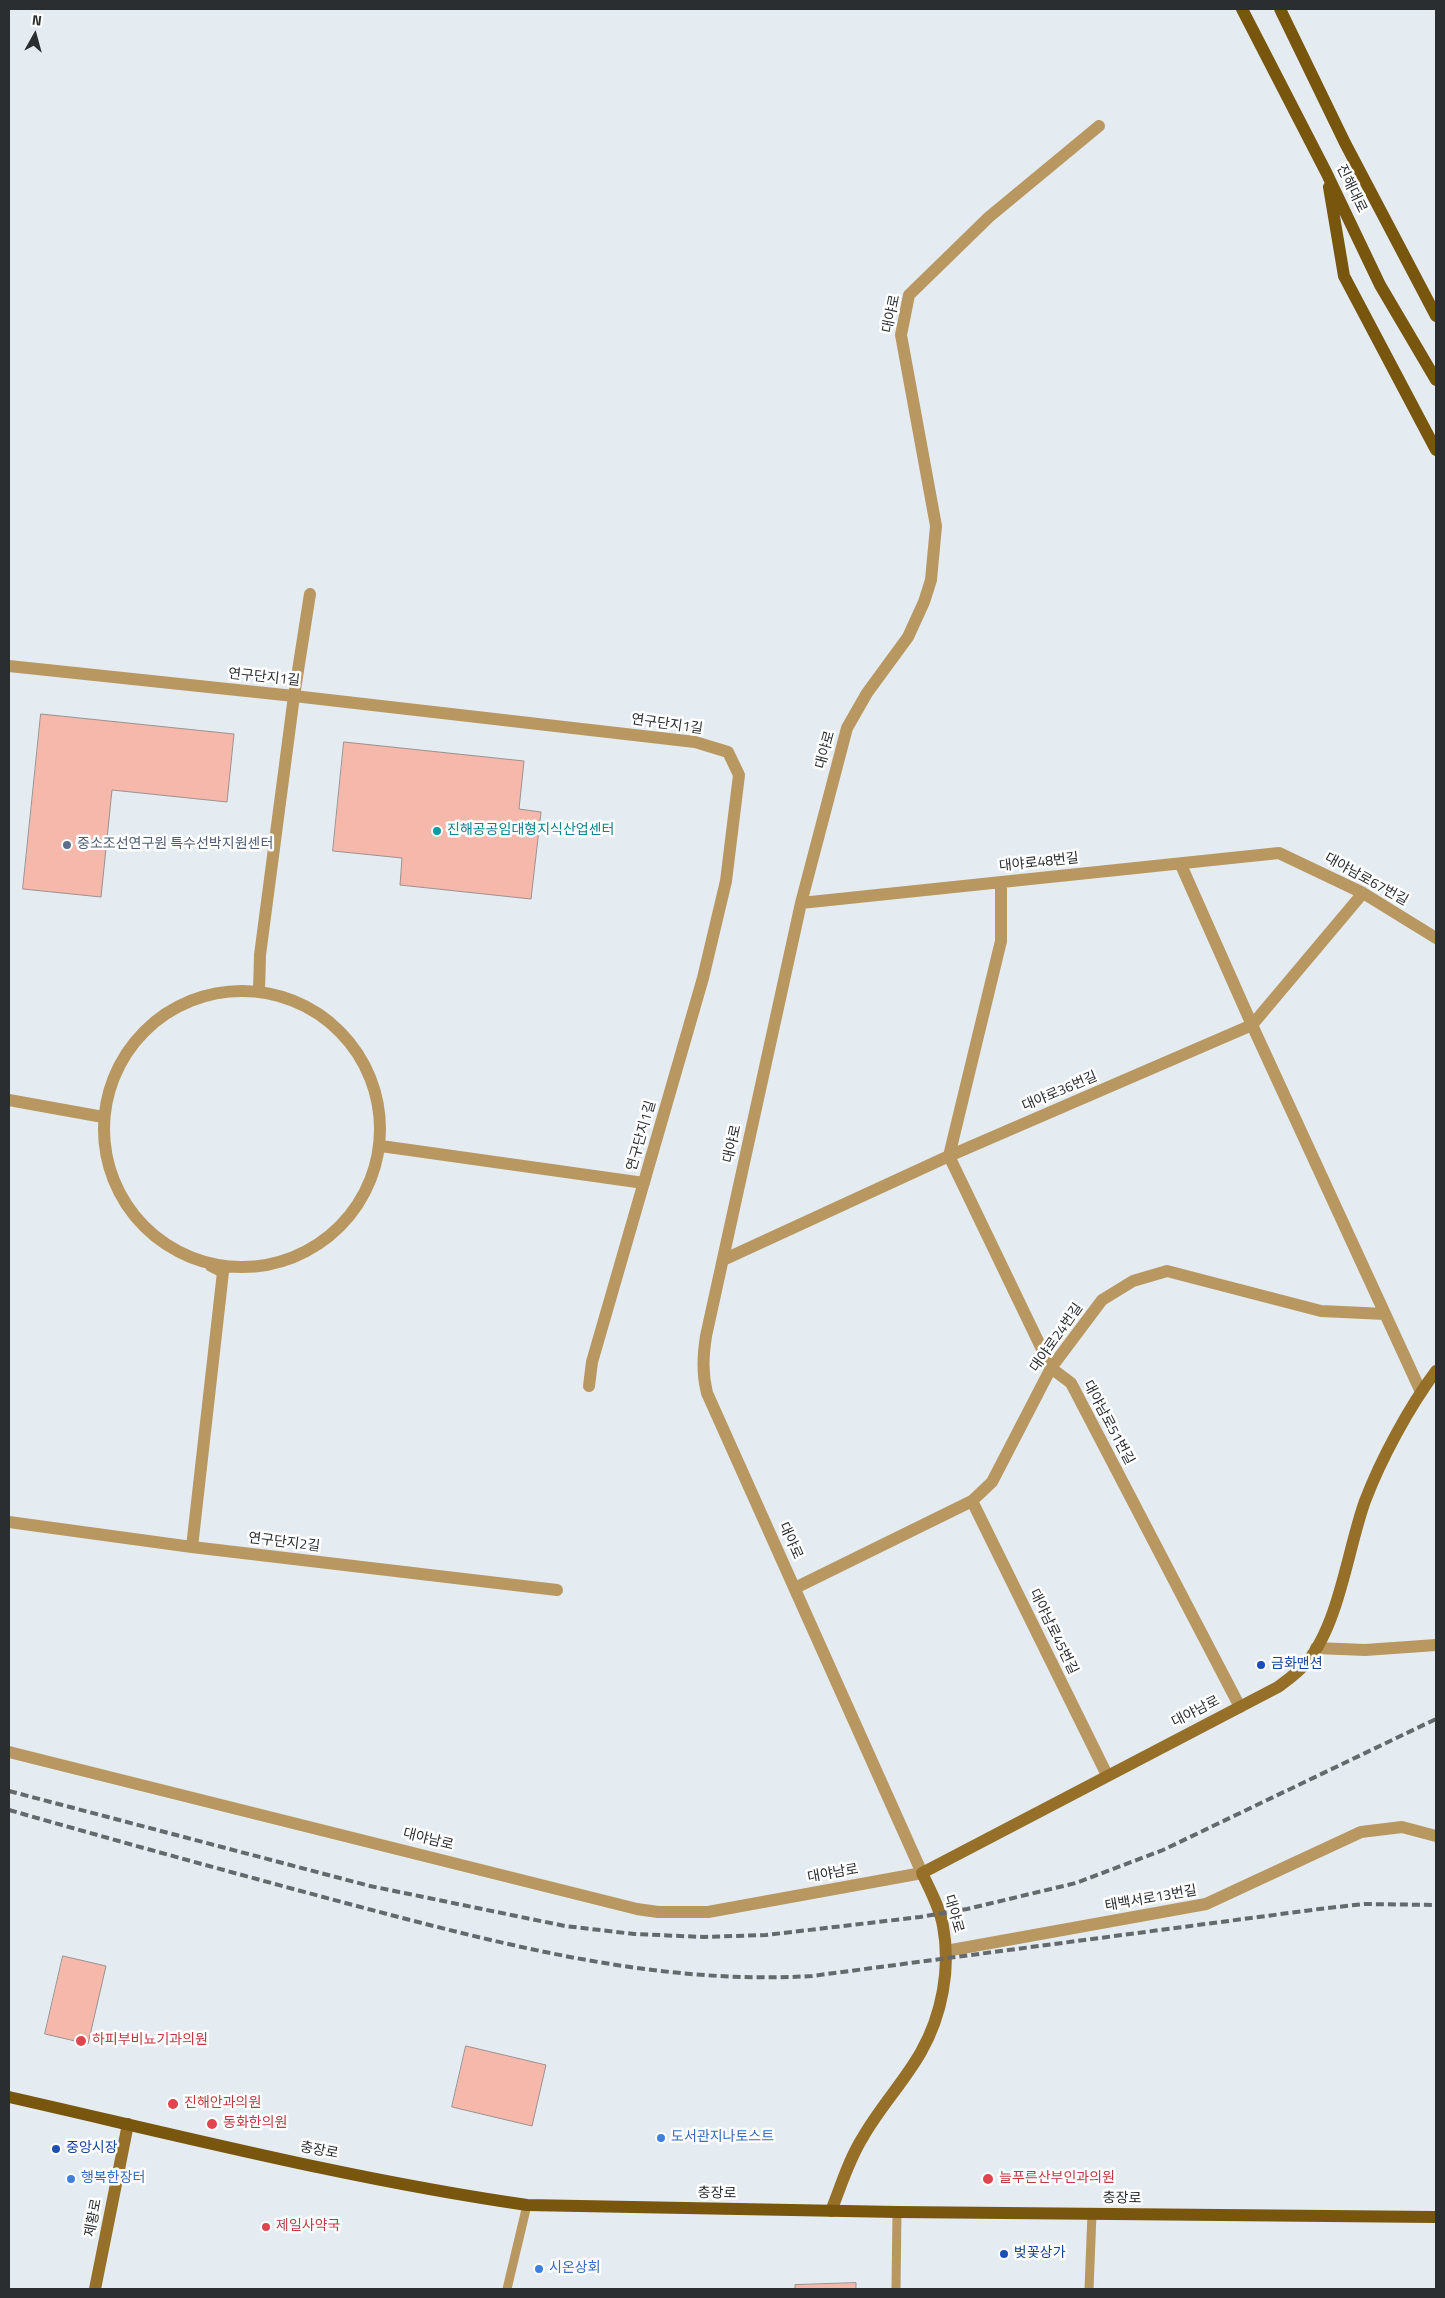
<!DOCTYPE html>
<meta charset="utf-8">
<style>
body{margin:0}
#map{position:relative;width:1445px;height:2298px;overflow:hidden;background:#e4ecf2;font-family:"Titillium Web",sans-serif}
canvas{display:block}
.frame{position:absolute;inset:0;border:10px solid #2b2e30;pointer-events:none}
.north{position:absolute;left:10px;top:10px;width:50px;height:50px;-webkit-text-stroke:4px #fff;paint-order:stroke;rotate:7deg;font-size:14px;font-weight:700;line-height:20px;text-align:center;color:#2b2e30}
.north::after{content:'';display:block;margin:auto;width:18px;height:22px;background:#2b2e30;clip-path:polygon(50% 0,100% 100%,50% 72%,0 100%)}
</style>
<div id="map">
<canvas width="1445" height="2298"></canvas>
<div class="frame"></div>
<div class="north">N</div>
</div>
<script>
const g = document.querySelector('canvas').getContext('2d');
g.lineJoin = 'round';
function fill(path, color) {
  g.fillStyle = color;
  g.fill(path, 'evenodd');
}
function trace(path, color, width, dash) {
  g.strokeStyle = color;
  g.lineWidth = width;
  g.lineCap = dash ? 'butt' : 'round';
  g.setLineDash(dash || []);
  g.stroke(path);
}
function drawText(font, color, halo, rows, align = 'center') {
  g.font = font + ' "Titillium Web","Noto Sans KR",sans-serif';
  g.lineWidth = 5;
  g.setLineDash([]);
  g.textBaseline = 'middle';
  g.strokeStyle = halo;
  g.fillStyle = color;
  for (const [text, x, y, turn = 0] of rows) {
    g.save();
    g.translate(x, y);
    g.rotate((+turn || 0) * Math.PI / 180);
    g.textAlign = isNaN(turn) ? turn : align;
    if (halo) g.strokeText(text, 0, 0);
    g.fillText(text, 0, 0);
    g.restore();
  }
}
const building = new Path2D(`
 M41 714 234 734 227 802 112 790 101 897 23 889Z
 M344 742 524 761 519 809 541 812 531 899 400 885 402 858 333 851Z
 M63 1956 106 1966 88 2044 45 2034Z
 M466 2046 546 2065 532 2126 452 2107Z
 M856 2283V2289H795V2285Z`);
fill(building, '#f5b8aa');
trace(building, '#9b918f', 1);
trace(new Path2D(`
 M507 2289 527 2205
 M896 2289 897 2212
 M1089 2289 1092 2214`), '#b89760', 9);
trace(new Path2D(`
 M9 666 294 696 695 742 728 752 739 775 726 881 703 978 592 1362 589 1386
 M1181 865 1252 1025 1421 1392
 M1001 882V941L949 1156 1051 1368 1071 1383 1240 1707
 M801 903 1279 853 1363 893 1436 938
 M104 1129a138 138 0 1 1 276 0a138 138 0 1 1-276 0Z
 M259 991 260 955 294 696 310 594
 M9 1100 103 1117
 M381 1146 644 1183
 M723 1260 949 1156 1252 1025 1363 893
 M972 1501 1107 1775
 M9 1522 192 1547 557 1590
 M192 1547 223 1272 211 1266
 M795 1588 972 1501 992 1482 1051 1368 1102 1300 1133 1281 1167 1271 1321 1311 1385 1314
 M1316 1648 1365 1650 1436 1645
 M9 1752 637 1909 658 1912H708L922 1873 707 1393C702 1373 703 1356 706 1336L801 903 847 728 867 693 908 637 924 602 931 580 936 526 901 335 909 295 989 217 1099 126
 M946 1951 1206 1904 1361 1832 1402 1827 1436 1836`), '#b89760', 12);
trace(new Path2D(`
 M831 2211C841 2186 849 2159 863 2137 880 2107 904 2082 921 2052 942 2015 951 1968 943 1926 940 1908 930 1890 922 1873L1278 1687C1289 1679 1299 1672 1307 1662 1339 1624 1348 1548 1365 1501 1381 1459 1409 1407 1436 1371
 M95 2289 128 2124`), '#967028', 12);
trace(new Path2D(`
 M1242 9 1326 172 1380 285 1436 380
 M1280 9 1345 143 1436 316
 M1329 187 1344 276 1436 450
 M9 2097C181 2136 353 2180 527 2205L897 2212 1436 2217`), '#78560d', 12);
trace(new Path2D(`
 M9 1791 370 1886 565 1926 634 1934 704 1937 766 1935 920 1917 967 1909 1076 1883 1163 1850 1436 1719
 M9 1810C128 1844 248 1877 368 1909 513 1947 660 1985 812 1976L1319 1909 1364 1904 1436 1905`), '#64696c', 4, [8, 4]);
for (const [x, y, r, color] of [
 [437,831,5,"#0f9aa8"],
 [67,845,5,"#5c6f8a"],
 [1261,1665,5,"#1a4fb4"],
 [81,2041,6,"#e0444e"],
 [173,2104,6,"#e0444e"],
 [212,2124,6,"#e0444e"],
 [661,2138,5,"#3f7fe0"],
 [56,2149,5,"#1a4fb4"],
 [71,2179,5,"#3f7fe0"],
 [988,2179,6,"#e0444e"],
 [266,2227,5,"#e0444e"],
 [1004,2254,5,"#1a4fb4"],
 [539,2269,5,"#3f7fe0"]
]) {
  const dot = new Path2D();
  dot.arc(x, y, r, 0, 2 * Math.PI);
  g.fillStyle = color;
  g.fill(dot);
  trace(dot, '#fff', 2);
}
drawText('14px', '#2b2e30', '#fff', [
 ["진해대로",1351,189,64],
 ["대야로",892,314,-78],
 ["연구단지1길",264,678,6],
 ["연구단지1길",667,725,8],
 ["대야로",826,750,-75],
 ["대야로48번길",1039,863,-6],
 ["대야남로67번길",1366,880,29],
 ["대야로36번길",1060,1092,-23],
 ["연구단지1길",642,1136,-74],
 ["대야로",733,1144,-77],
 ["대야로24번길",1057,1338,-55],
 ["대야남로51번길",1108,1423,62],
 ["대야로",790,1541,66],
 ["연구단지2길",284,1543,7],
 ["대야남로45번길",1053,1632,64],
 ["대야남로",1196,1712,-27],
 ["대야남로",428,1840,14],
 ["대야남로",833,1874,-10],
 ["태백서로13번길",1151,1899,-10],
 ["대야로",953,1914,74],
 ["충장로",319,2151,11],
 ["충장로",717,2194,1],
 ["충장로",1122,2199,1],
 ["제황로",94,2218,-79]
]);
drawText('14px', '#0d838f', '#fff', [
 ["진해공공임대형지식산업센터",447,831]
], 'left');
drawText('14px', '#4e5e75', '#fff', [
 ["중소조선연구원 특수선박지원센터",77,845]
], 'left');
drawText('14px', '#164399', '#fff', [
 ["금화맨션",1271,1665],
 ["중앙시장",66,2149],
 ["벚꽃상가",1014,2254]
], 'left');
drawText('14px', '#be3a42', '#fff', [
 ["하피부비뇨기과의원",92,2041],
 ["진해안과의원",184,2104],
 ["동화한의원",223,2124],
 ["늘푸른산부인과의원",999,2179],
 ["제일사약국",276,2227]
], 'left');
drawText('14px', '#366cbe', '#fff', [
 ["도서관지나토스트",671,2138],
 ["행복한장터",81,2179],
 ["시온상회",549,2269]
], 'left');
</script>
